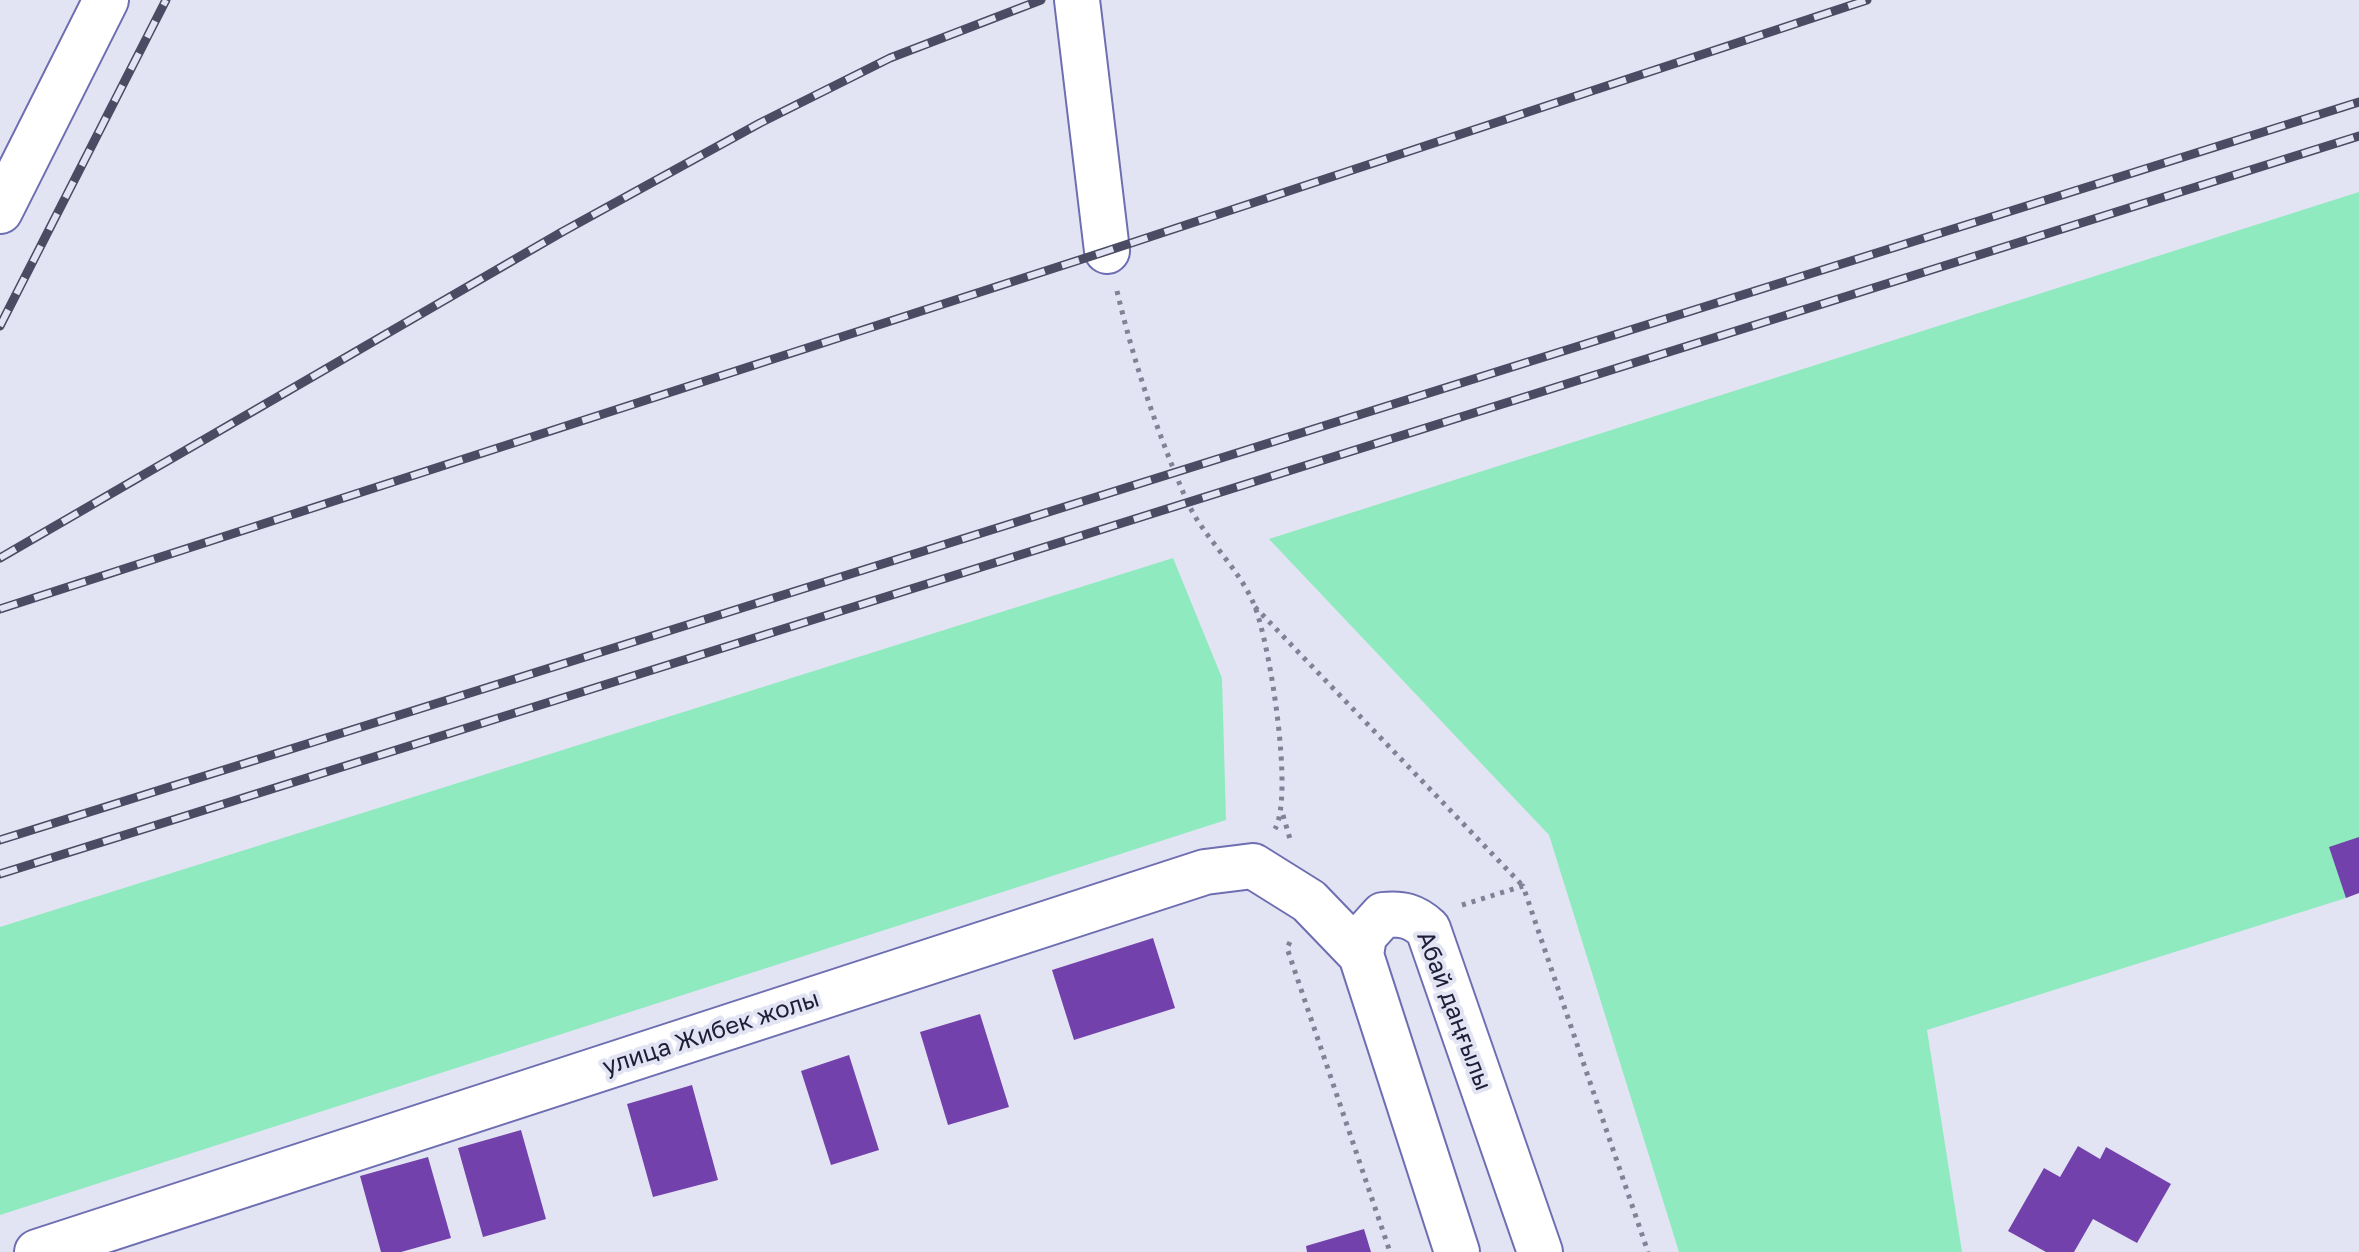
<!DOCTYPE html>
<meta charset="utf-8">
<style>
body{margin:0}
canvas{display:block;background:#e3e4f3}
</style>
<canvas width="2359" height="1252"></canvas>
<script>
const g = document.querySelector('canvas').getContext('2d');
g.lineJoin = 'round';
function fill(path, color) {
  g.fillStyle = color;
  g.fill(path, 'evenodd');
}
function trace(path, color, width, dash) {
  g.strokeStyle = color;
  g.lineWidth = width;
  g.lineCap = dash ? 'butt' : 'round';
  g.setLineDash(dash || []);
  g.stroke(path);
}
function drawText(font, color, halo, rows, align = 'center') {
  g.font = font + ' "Golos Text",sans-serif';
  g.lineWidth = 8;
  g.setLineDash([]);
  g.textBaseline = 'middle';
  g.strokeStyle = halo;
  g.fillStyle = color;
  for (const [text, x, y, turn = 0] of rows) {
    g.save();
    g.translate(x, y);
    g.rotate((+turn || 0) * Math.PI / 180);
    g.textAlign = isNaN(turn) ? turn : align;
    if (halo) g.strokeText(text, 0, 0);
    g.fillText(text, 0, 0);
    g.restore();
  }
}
fill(new Path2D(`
 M2359 192V837L2346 898 1927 1030 1962 1252H1679L1549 835 1269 539Z
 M1173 558 1222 678 1226 820 0 1215V927Z`), '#8feabf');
fill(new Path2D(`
 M2359 837V893L2346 898 2329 847Z
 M1153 938 1175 1008 1074 1040 1052 970Z
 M980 1014 1009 1107 948 1125 920 1032Z
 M849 1055 879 1150 831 1165 801 1071Z
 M692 1085 718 1180 653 1197 627 1104Z
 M521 1130 546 1219 483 1237 458 1148Z
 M2078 1146 2100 1159 2106 1147 2171 1184 2137 1243 2093 1219 2074 1252H2046L2008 1231 2044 1168 2060 1177Z
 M428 1157 451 1238 401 1252H381L360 1176Z
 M1364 1229 1371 1252H1307L1306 1246Z`), '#7341ab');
const minor = new Path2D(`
 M1077 0 1107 251
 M0 211 106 0
 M37 1252 1205 872 1253 866 1309 901 1361 955
 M1457 1252 1361 955 1364 936 1383 915C1402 913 1414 916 1428 929L1540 1252`);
trace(minor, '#6e6eb2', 48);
trace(new Path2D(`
 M1117 291C1134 363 1157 432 1186 499 1203 538 1240 568 1255 607 1270 646 1294 795 1275 829
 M1255 607 1523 886
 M1283 815 1290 839
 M1462 905 1523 886 1648 1252
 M1290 942 1287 948 1390 1252`), '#818297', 5, [4, 6]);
trace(minor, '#fff', 44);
const rail = new Path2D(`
 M0 326 166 0
 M0 558 562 232 760 123 890 58 1041 0
 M0 609 1107 251 1867 0
 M0 840 2359 102
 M0 874 2359 136`);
trace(rail, '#4b4b63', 9);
trace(rail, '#e3e4f3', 6, [18]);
drawText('24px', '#1e1e39', '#e3e4f3', [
 ["Абай даңғылы",1454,1011,69],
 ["улица Жибек жолы",711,1033,-18]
]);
</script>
